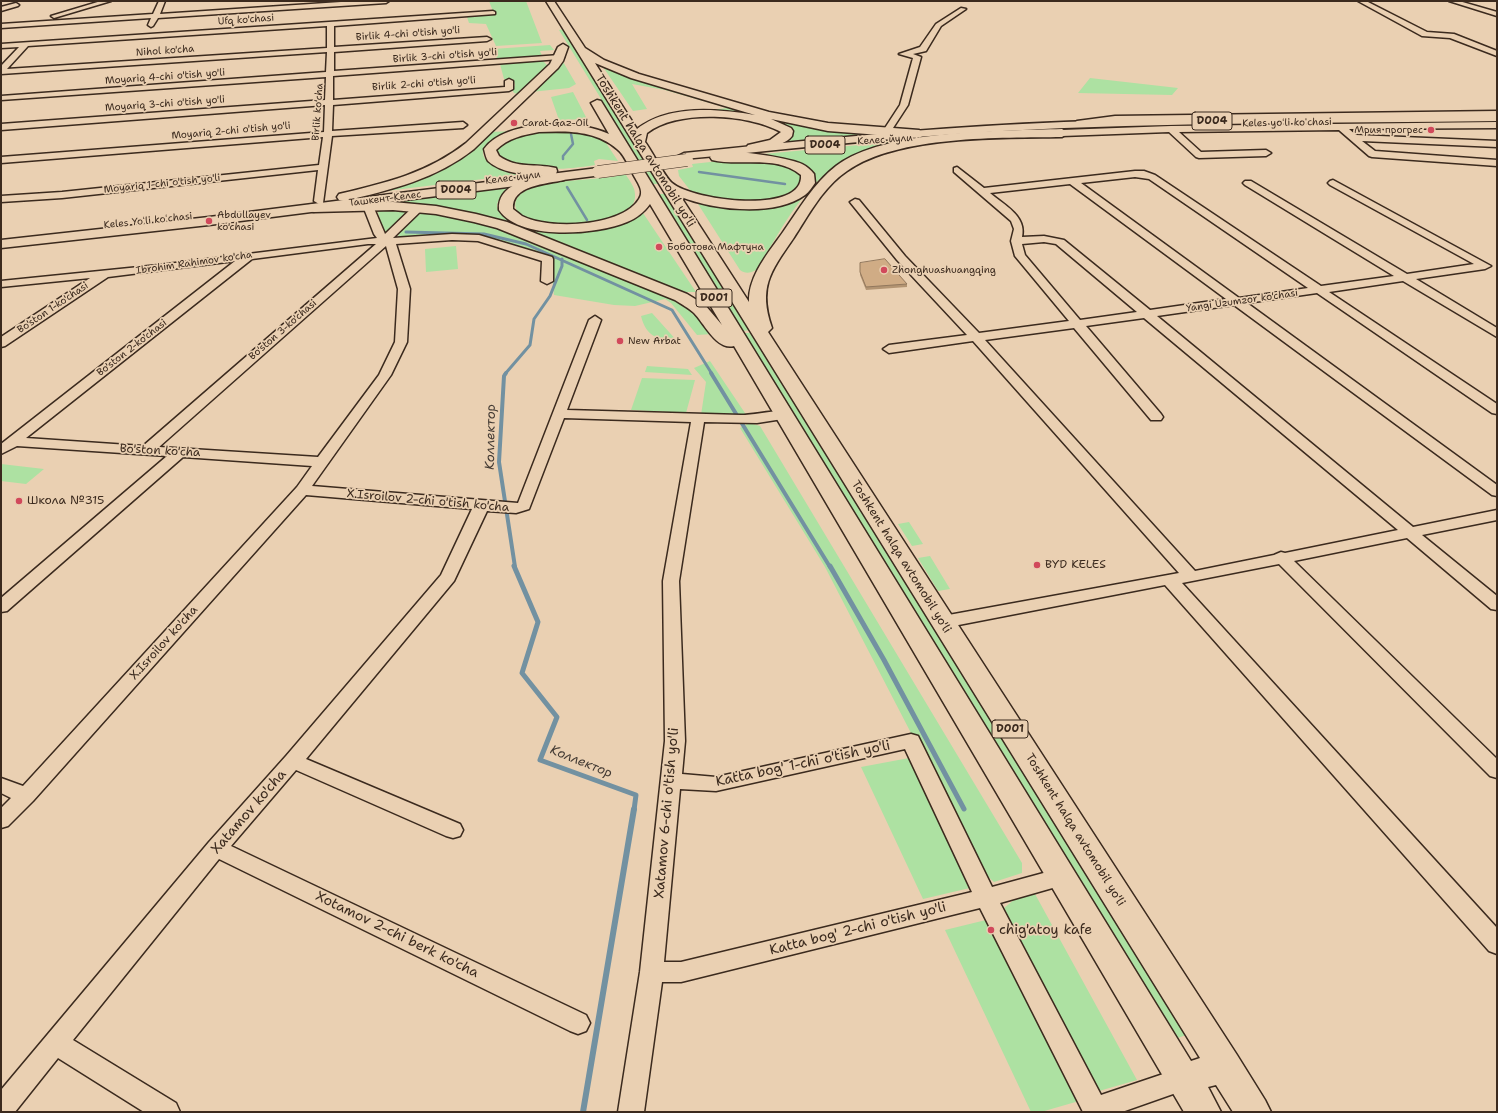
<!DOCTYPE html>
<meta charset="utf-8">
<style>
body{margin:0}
#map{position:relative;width:1498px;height:1113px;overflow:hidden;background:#ead0b2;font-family:"Shantell Sans",sans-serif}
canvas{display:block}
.frame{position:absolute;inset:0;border:2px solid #3b2a1e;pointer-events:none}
</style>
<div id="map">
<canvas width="1498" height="1113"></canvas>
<div class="frame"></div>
</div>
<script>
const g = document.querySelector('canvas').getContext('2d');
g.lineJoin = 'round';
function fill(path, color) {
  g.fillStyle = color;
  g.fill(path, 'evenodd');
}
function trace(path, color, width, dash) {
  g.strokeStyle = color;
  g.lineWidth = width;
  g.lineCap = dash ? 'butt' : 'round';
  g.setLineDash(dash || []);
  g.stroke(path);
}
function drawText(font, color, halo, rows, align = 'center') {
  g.font = font + ' "Shantell Sans",sans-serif';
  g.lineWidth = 3.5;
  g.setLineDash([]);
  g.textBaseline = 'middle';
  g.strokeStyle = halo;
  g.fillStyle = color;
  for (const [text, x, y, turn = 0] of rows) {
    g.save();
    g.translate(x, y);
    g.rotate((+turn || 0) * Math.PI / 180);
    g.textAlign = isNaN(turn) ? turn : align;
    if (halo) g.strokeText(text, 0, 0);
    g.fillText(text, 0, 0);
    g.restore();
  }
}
fill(new Path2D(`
 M489 1H526L542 43 496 46 486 24 469 23 467 17 494 14Z
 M563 29 659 184H653L559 30Z
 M550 45 554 50 540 51 543 58 502 61 497 59 493 49Z
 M562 60 576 84 569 88 531 92Z
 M543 61 549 67 518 94 514 93 512 90 515 85 513 79H504L500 64Z
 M603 67 772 119 803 125 877 133 863 135 778 143 789 128 698 111 728 108 665 90 632 84 647 109 633 111Z
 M1090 78 1178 88 1172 95 1078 93Z
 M573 92 587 119 559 120 551 97Z
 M516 131C507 134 481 140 483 154 484 159 488 162 493 164 505 169 520 170 532 173L370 193 409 182 488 132Z
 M579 131 604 140 618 161 599 159 594 161 595 165C557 171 536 171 499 159L495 151C517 129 550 131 579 131Z
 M891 142 896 144C878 150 851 158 836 167 799 190 779 235 756 270 751 273 745 274 740 270L698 204 738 208 784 203 811 174 753 155Z
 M738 159 777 162 802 173 801 187C769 211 729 201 693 194L679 176 678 170 693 167 692 164Z
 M622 174 626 175C629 180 635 187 635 194 639 230 531 235 516 209 507 174 610 183 622 174Z
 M520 184C473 208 508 222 540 229L633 219 643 213 696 292H682L563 243 494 218 441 206 362 204Z
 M659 194H665L750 330 743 331Z
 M377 209H408L387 233 384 234Z
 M429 211 485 222 674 298 704 323 713 334 697 335 671 303 665 299 635 306 614 305 554 295 550 258 490 237 477 235 397 239C401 225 415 215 429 211Z
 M456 246 458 269 426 272 425 249Z
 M652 313 678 342C659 340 646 337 641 316Z
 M744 333H750L1186 1035 1175 1039Z
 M710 361 747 416 701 415 706 382 694 368Z
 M647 366 688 369 692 375 645 372Z
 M642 378 695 380 686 413 631 410Z
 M749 423 760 426 1022 863V873L994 882 983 872 825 567 740 428Z
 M1 464 44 469 26 484 1 481Z
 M909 522 923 544 912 546 898 524Z
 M930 556 950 589 938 591 918 558Z
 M909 758 974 887 923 899 861 767Z
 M1035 894 1137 1080 1099 1091 1004 908 1015 899Z
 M986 920 1079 1101 1041 1112H1031L945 930Z`), '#ade1a2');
trace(new Path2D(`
 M563 159V156L573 144 571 134
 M699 172 785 184
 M567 187 587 220`), '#7291a1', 2.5);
trace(new Path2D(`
 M406 232 484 234 526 244 672 310 712 374
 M505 374 530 345 534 319 550 296 562 266V259`), '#7291a1', 3);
trace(new Path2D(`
 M506 373 504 376 499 462 515 567
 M711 373 830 567`), '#7291a1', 4);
trace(new Path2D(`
 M514 566 538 622 522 673 557 717 540 760 636 795 634 810
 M830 566 884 660 964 809`), '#7291a1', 5);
trace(new Path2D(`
 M583 1112 634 809`), '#7291a1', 6);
const minor = new Path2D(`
 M101 1H111L54 18 51 16Z
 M159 1H165L160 14 356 1H389L386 3 158 18 153 26 151 27 148 25 151 18 1 28V24L153 14Z
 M1358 1H1366L1427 32 1454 34 1497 51V56L1450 38 1422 36Z
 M1449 1H1459L1497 12V16Z
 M16 3 19 5 18 6 1 11V7Z
 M961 8 966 9 941 26 926 51 913 54 921 57 908 105 893 128 892 134H886L885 128 900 105 913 58 899 54 920 47 936 24Z
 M493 11 495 12V14L334 26V47L487 37 491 39 487 41 334 52V71L560 55 564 57 560 59 333 76V100L505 87V81L509 79 513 81V89L509 91 333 105 332 131 463 122 467 125 463 128 332 136 323 203 319 204 314 201 318 170 62 198 1 202V196L62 192 319 165 323 137 1 163V157L324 132 325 105 1 130V124L325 100 326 77 1 100V96L326 72 327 52 1 74V66L19 47 1 48V44ZM327 26V48L7 69 28 46Z
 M1497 111V117L1115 122 1077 127 1073 124 1077 121 1115 116Z
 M1497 122V128L1349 129 1356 135 1497 141V147L1362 141 1375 151 1497 160V166L1372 157 1369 156 1339 130 1179 132 1201 152 1266 150 1271 153 1266 156 1199 158 1196 157 1169 132 1062 136 1058 133 1062 130 1171 126Z
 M957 167 984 188 1135 171H1144L1155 175 1321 286 1394 276 1245 185 1243 183 1245 181H1251L1407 274 1474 264 1330 185 1328 183 1330 181 1333 180 1491 266 1485 269 1416 279 1497 328V337L1403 281 1329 292 1497 404V414L1492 413 1317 293 1247 303 1497 485V496L1492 495 1234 305 1157 316 1413 527 1497 510V520L1422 535 1497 596V610L1491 609 1407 538 1294 561 1497 759V778L1490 776 1279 564 1182 583 1497 928V954L1489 951 1165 585 943 628 937 626 934 622 937 618 943 616 1179 573 973 341 889 353 883 349 889 345 967 335 897 260 850 202 855 199 859 200 905 256 979 333 1069 321 1015 256 1011 241 1014 229 1011 221 954 172V168ZM1135 177 1149 179 1308 288 1239 298 1081 183ZM1070 184 1226 299 1150 310 1064 240 1044 236 1022 237C1027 216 1004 205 990 193ZM1044 242 1056 244 1137 312 1080 320 1025 255 1022 244ZM1144 318 1398 530 1285 553 1281 552 1274 555 1195 571 985 340 1074 328 1151 420H1161L1163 417 1161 414 1086 326Z
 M368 203 373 206 385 234 414 206H422L423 208 422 210 393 238 452 234 479 235 552 257 553 259V281L547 284 541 281 542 261 478 241 452 240 396 244 410 289 407 342 391 375 312 486 518 503 589 320 595 316 601 320 567 410 741 415C754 415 778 409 789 412L791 415 789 418 757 423 704 422 679 581 685 741 682 774 716 777 911 734 918 736 992 887 1062 868 1070 871 1073 877 1070 883 1000 903 1101 1095 1184 1067 1193 1071 1196 1079 1193 1087 1122 1112H1083L980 908 681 982H662L644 1112H618L640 972 665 741 663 581 691 422 564 418 529 509 516 513 487 511 454 581 306 759 460 824 463 830 460 836 453 838 446 836 296 770 231 846 586 1015 590 1023 586 1031 578 1034 570 1031 219 859 73 1040 176 1103 180 1112H144L58 1058 15 1112H1V1090L209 842 286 756 441 575 472 509 306 495 33 801 8 826 1 828V808L11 798 1 793V778L23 786 297 487 312 466 183 457 7 611 1 612V598L167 456 17 446 1 454V444L235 261 108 277 5 346 1 347V337L90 278 1 287V281L159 265 377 238 374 234 363 206ZM368 244H376L143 446 26 438 252 259ZM386 246 398 289 395 342 379 375 318 457 159 447ZM905 749 972 892 681 962H664L680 789 716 791Z`);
const major = new Path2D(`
 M1497 115V121C1332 123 1167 122 1002 131 896 137 790 149 684 159L678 156 684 153C790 142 896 131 1002 125 1167 116 1332 117 1497 115Z
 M598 168 602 169 604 172 602 175 209 225 1 248V240L209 217Z`);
const highway = new Path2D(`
 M546 1H554L585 48 604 60 639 74 769 112 828 123 919 130 925 134 919 138 828 131 771 119 791 128 793 131 792 136C786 145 758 153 748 151L746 148 748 145 770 140 781 132C749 114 677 109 647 133L645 142C652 151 664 176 672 183 693 201 804 215 801 175 776 154 739 167 712 160L710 157C718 145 789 158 802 164 806 166 811 170 814 174L815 183C812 187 809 192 805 195 775 217 714 210 681 197L749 302C748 276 769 252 783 232 799 209 814 183 836 166 885 129 1002 131 1062 129L1068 133 1062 137C1001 138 898 135 847 171 823 187 808 216 793 239 770 272 758 288 772 328L768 332 1237 1055 1265 1100 1271 1112H1233L1216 1085 1208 1087 1221 1112H1184L734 346C717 351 704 323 694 313 689 308 681 304 675 300L497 228 474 222 436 214 393 210 314 212 309 211 307 208 309 205 314 204 393 202 436 206 476 214 507 222 687 294 705 305 722 325 650 204C644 212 637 218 627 222 596 235 520 241 499 210 497 184 529 179 549 175 531 175 503 175 488 161 486 158 485 153 484 149 505 119 579 119 609 134L591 103 597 100 601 101 1191 1061 1200 1058ZM595 63 631 78 755 115C718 109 669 104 637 129ZM539 132C566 131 595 130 617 149 624 154 629 167 633 174 637 182 645 191 639 199 622 227 549 230 522 216 519 214 516 211 513 209 511 185 547 184 564 180L566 177 564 174H556L557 171 556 168C535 163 517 169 499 156L496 150C508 138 523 135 539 132Z
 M563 44 568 47 563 61 558 68 474 149C436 179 391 190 344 201L339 200 337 197 339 194C385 183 428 173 466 143L550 64 558 47Z`);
trace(minor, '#3b2a1e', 3);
trace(major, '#3b2a1e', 3);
trace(highway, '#3b2a1e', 3);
fill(minor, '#ead0b2');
fill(major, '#ead0b2');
fill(highway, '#ead0b2');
const majorBridge = new Path2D(`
 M598 172 687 160`);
trace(majorBridge, '#3b2a1e', 13, []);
trace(majorBridge, '#ead0b2', 12);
fill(new Path2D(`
 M860 263 907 284V287L866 290 860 275Z`), '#b39472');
const building = new Path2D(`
 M885 259 907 284 866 287 860 272V263Z`);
fill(building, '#d0ac85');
trace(building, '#92785d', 1);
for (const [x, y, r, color] of [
 [514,123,4,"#d1495b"],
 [1431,130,4,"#d1495b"],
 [209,221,4,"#d1495b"],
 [659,247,4,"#d1495b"],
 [884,270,4,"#d1495b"],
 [620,341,4,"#d1495b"],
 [19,501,4,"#d1495b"],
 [1037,565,4,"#d1495b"],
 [991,930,4,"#d1495b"]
]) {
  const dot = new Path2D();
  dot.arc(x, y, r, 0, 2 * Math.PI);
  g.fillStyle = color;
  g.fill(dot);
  trace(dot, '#ead0b2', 1.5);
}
drawText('10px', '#3b2a1e', '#ead0b2', [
 ["Ufq ko'chasi",246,20,-4],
 ["Birlik 4-chi o'tish yo'li",408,34,-4],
 ["Nihol ko'cha",165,51,-4],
 ["Birlik 3-chi o'tish yo'li",445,56,-4],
 ["Moyariq 4-chi o'tish yo'li",165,77,-4],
 ["Birlik 2-chi o'tish yo'li",424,84,-4],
 ["Moyariq 3-chi o'tish yo'li",165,104,-4],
 ["Birlik ko'cha",318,112,-86],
 ["Keles yoʻli koʻchasi",1287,123,-1],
 ["Moyariq 2-chi o'tish yo'li",231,131,-5],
 ["Келес йули",885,140,-4],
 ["Келес йули",513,178,-7],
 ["Moyariq 1-chi o'tish yo'li",162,184,-6],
 ["Ташкент-Келес",385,199,-7],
 ["Keles Yoʻli koʻchasi",148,221,-6],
 ["Ibrohim Rahimov ko'cha",194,263,-8],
 ["Yangi Uzumzor ko'chasi",1242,301,-8],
 ["Bo'ston 1-ko'chasi",53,308,-34],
 ["Bo'ston 3-ko'chasi",283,330,-41],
 ["Bo'ston 2-ko'chasi",132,348,-38]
]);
drawText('10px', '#3b2a1e', '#ead0b2', [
 ["Carat Gaz-Oil",522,123],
 ["Мрия прогрес",1423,130,"right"],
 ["Abdullayev",217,215],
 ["ko'chasi",217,227],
 ["Боботова Мафтуна",667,247],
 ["Zhonghuashuangqing",892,270],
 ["New Arbat",628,341]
], 'left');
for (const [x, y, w] of [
 [1212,121,40],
 [825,145,40],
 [456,190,40],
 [714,298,36],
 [1010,729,36]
]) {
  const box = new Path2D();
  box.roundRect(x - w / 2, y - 9, w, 18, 3);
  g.fillStyle = '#ead0b2';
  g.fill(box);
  trace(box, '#3b2a1e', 1);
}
drawText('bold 11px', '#3b2a1e', null, [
 ["D004",1212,121],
 ["D004",825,145],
 ["D004",456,190],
 ["D001",714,298],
 ["D001",1010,729]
]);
drawText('12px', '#3b2a1e', '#ead0b2', [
 ["Toshkent halqa avtomobil yo'li",645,151,58],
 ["Bo'ston ko'cha",160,451,3],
 ["X.Isroilov 2-chi o'tish ko'cha",428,501,5],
 ["Toshkent halqa avtomobil yo'li",901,557,58],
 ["X.Isroilov ko'cha",164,643,-48],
 ["Toshkent halqa avtomobil yo'li",1075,830,58]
]);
drawText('12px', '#3b2a1e', '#ead0b2', [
 ["Школа №315",27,501],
 ["BYD KELES",1045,565]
], 'left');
drawText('italic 13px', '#443b34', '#ead0b2', [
 ["Коллектор",491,437,-89],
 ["Коллектор",581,762,22]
]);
drawText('14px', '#3b2a1e', '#ead0b2', [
 ["Katta bog' 1-chi o'tish yo'li",803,764,-12],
 ["Xatamov ko'cha",249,812,-49],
 ["Xatamov 6-chi o'tish yo'li",667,813,-85],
 ["Katta bog' 2-chi o'tish yo'li",858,929,-14],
 ["Xotamov 2-chi berk ko'cha",397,935,26]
]);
drawText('14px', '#3b2a1e', '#ead0b2', [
 ["chig'atoy kafe",999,930]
], 'left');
</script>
